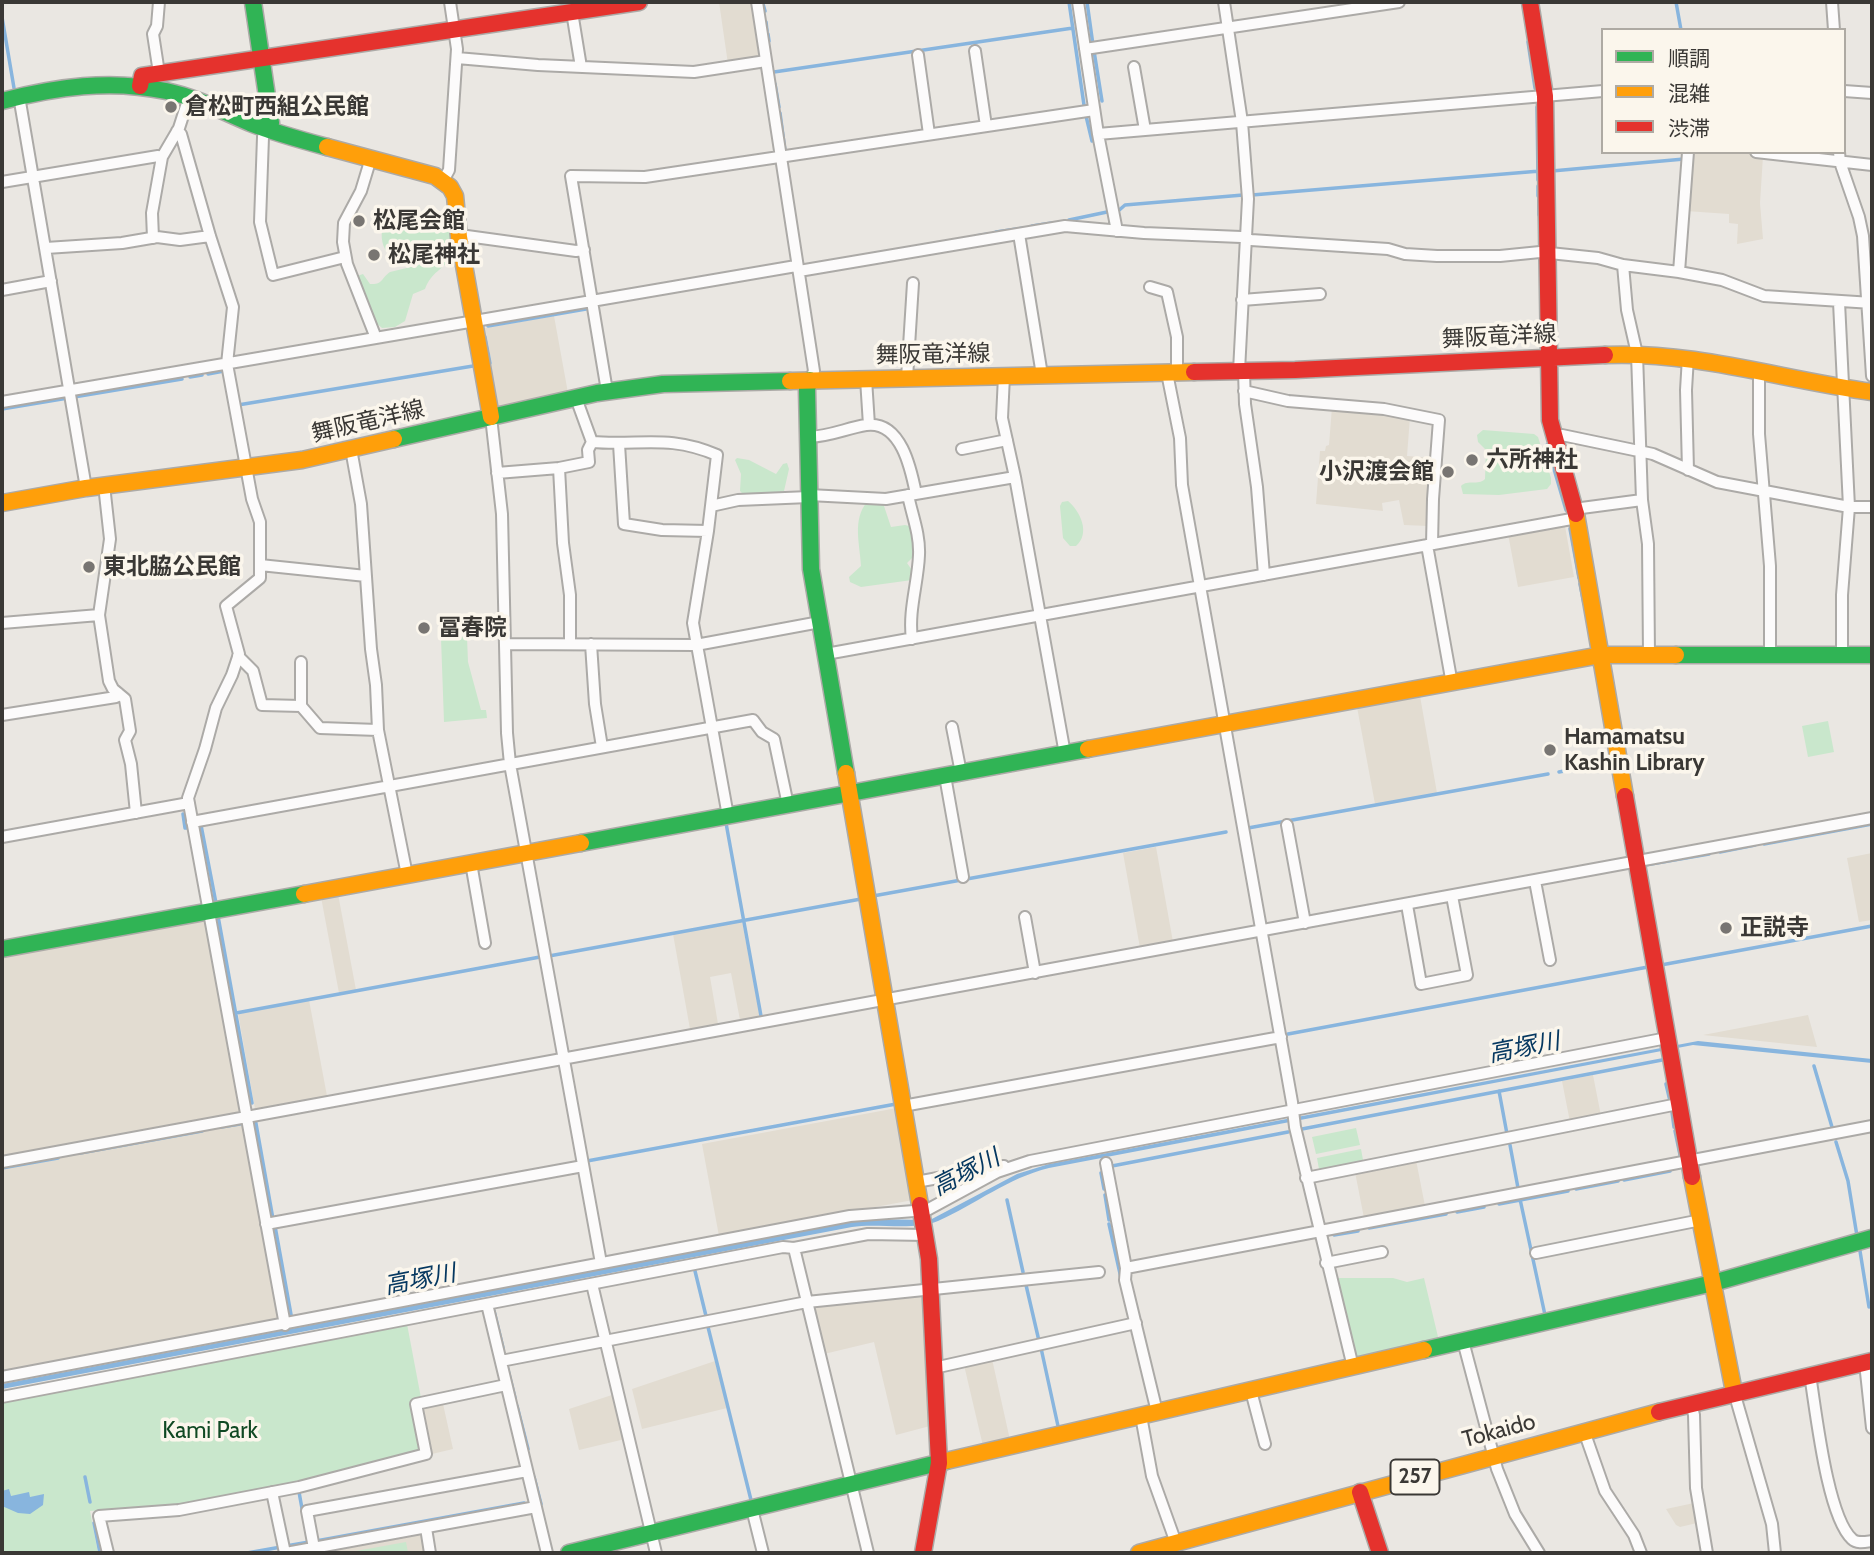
<!DOCTYPE html>
<meta charset="utf-8">
<style>
body{margin:0}
#map{position:relative;width:1874px;height:1555px;overflow:hidden;background:#eae7e2;font-family:Cabin,"Noto Sans JP",sans-serif}
canvas{display:block}
.frame{position:absolute;inset:0;border:4px solid #3a3835;pointer-events:none}
.legend{position:absolute;left:1601px;top:28px;width:245px;height:126px;box-sizing:border-box;background:#fbf6ec;border:2px solid #aeaaa3;margin:0;padding:9px 12px;list-style:none;font-size:21px;color:#3a3835}
.legend li{display:flex;align-items:center;gap:14px;height:35px}
.legend b{width:35px;border:2px solid #aeaaa3}
</style>
<div id="map">
<canvas width="1874" height="1555"></canvas>
<div class="frame"></div>
<ul class="legend">
<li><b style="height:9px;background:#30b455"></b>順調</li>
<li><b style="height:9px;background:#ff9f0a"></b>混雑</li>
<li><b style="height:9px;background:#e5322d"></b>渋滞</li>
</ul>
</div>
<script>
const g = document.querySelector('canvas').getContext('2d');
g.lineJoin = 'round';
function fill(path, color) {
  g.fillStyle = color;
  g.fill(path, 'evenodd');
}
function trace(path, color, width, dash) {
  g.strokeStyle = color;
  g.lineWidth = width;
  g.lineCap = dash ? 'butt' : 'round';
  g.setLineDash(dash || []);
  g.stroke(path);
}
function drawText(font, color, halo, rows, align = 'center') {
  g.font = font + ' Cabin,"Noto Sans JP",sans-serif';
  g.lineWidth = 7;
  g.setLineDash([]);
  g.textBaseline = 'middle';
  g.strokeStyle = halo;
  g.fillStyle = color;
  for (const [text, x, y, turn = 0] of rows) {
    g.save();
    g.translate(x, y);
    g.rotate((+turn || 0) * Math.PI / 180);
    g.textAlign = isNaN(turn) ? turn : align;
    if (halo) g.strokeText(text, 0, 0);
    g.fillText(text, 0, 0);
    g.restore();
  }
}
fill(new Path2D(`
 M719 2H751L759 60 728 64Z
 M1691 152H1740L1763 156 1760 203 1763 239 1737 244 1738 224 1729 223V214L1686 211Z
 M554 316 568 393 502 408 495 403 488 365 492 364 485 328Z
 M1332 407 1410 417 1407 456 1432 458 1428 526 1404 525 1399 500 1382 503 1383 511 1316 504 1320 451H1325L1326 446 1329 445Z
 M1565 526 1574 577 1518 587 1508 534Z
 M1420 696 1437 793 1375 804 1357 707Z
 M1156 847 1173 942 1140 948 1123 853Z
 M1872 853V920L1859 922 1847 858Z
 M338 894 356 990 339 993 321 897Z
 M201 919 206 922 279 1320 2 1375V955Z
 M742 921 760 1017 740 1020 731 973 710 977 718 1024 690 1029 673 934Z
 M309 1000 327 1096 255 1109 238 1013Z
 M1808 1015 1817 1047 1703 1035Z
 M1593 1075 1601 1116 1570 1122 1562 1081Z
 M897 1108 913 1200 719 1236 702 1144Z
 M1416 1160 1425 1206 1364 1218 1355 1172Z
 M918 1295 924 1300 930 1426 896 1435 874 1342 824 1354 814 1312 818 1306Z
 M992 1359 1010 1440 983 1446 964 1365Z
 M715 1361 727 1408 642 1429 632 1389Z
 M615 1394 625 1439 579 1450 569 1409Z
 M443 1404 453 1449 432 1454 422 1408Z
 M1694 1503 1697 1523 1680 1527 1676 1525 1666 1509Z
 M419 1535 423 1538 425 1553H321Z`), '#e2dcd1');
fill(new Path2D(`
 M434 217C438 217 442 217 445 219 452 225 455 250 450 258 442 271 432 271 425 289L413 294 405 321 395 327 382 328 375 322 357 276 363 274 370 284C383 285 381 278 390 272L419 265 424 255 421 243C406 238 403 255 390 256 382 248 380 236 383 226L390 222 418 228Z
 M1483 430 1534 434 1538 437 1551 478V484L1547 489 1499 495 1463 494 1461 486C1468 479 1478 486 1485 479L1486 450 1478 442 1477 435Z
 M737 458 749 460 776 474 783 464 787 463 789 469 784 491 777 493 743 494 740 491 741 474 735 460Z
 M1068 501C1080 511 1091 533 1076 546H1070L1063 538 1060 506 1062 502Z
 M867 502 883 503 891 527 905 525 913 527 914 556 907 563 914 573 912 580 861 587 850 582 849 577 861 566C860 544 852 520 867 502Z
 M467 637 468 662 481 710H486L487 718 444 722 441 638Z
 M1828 721 1834 752 1808 757 1802 726Z
 M1356 1128 1360 1145 1316 1154 1312 1137Z
 M1361 1149 1363 1160 1319 1169 1317 1158Z
 M1336 1278H1393L1407 1282 1424 1278 1439 1341 1361 1359 1355 1355Z
 M407 1324 421 1398 410 1402 420 1450 298 1481 179 1505 90 1511 98 1553H2V1402Z
 M406 1542 408 1553H345Z`), '#c9e7cc');
fill(new Path2D(`
 M1698 1041 1872 1059V1063L1693 1045 1049 1168C1008 1178 976 1204 938 1221 914 1231 878 1223 852 1227L2 1389V1384L851 1222 867 1219 930 1220 1017 1174 1049 1164Z
 M9 1489 11 1496 29 1492 30 1497 44 1494 43 1505 30 1514 18 1513 2 1506V1491Z`), '#88b5de');
trace(new Path2D(`
 M1069 2 1084 105
 M1087 2 1093 45
 M1676 2 1681 30
 M763 4 765 11
 M2 17 14 88
 M766 22 767 31
 M768 34 769 41
 M1528 42 1535 88
 M1094 51 1102 101
 M774 72 1073 28
 M775 84 779 107
 M1537 107 1538 180
 M780 113 785 151
 M1086 116 1092 141
 M1552 171 1684 159
 M1538 186V196
 M1252 195 1540 171
 M1539 200V215
 M1117 212 1125 205 1243 195
 M1069 220 1107 212
 M1032 226 1052 223
 M996 232 1024 228
 M976 236 988 234
 M488 326 586 309
 M485 337 490 363H488
 M208 374 224 371V374
 M190 377 202 375
 M74 397 182 379
 M238 405 473 366
 M2 409 68 398
 M1547 445 1566 510
 M1570 529 1579 578
 M1580 584 1584 604
 M1559 772 1611 762
 M183 814 185 828H187
 M726 823 761 1016
 M199 826 201 825 216 903
 M1248 828 1548 774
 M1764 844 1872 824
 M1720 852 1755 845
 M1645 865 1709 854
 M873 896 1226 832
 M218 916 252 1103
 M549 956 861 899
 M1661 965 1872 926
 M236 1013 540 957
 M1288 1034 1648 967
 M1814 1066 1832 1127
 M1666 1084 1670 1101
 M1499 1091 1507 1134
 M1672 1112 1674 1127
 M255 1118 273 1219
 M221 1127 240 1124
 M1302 1129 1662 1060
 M1675 1131 1680 1155
 M1836 1142 1848 1181 1857 1236
 M1510 1145 1518 1188
 M80 1153 202 1131
 M587 1161 896 1104
 M1112 1166 1288 1132
 M2 1168 58 1158
 M1101 1173 1104 1189
 M1624 1180 1670 1171
 M1576 1189 1618 1181
 M1105 1195 1109 1220
 M1520 1199 1545 1315
 M1007 1200 1023 1272
 M1499 1204 1568 1191
 M1457 1212 1484 1207
 M1109 1224 1121 1278
 M275 1226 292 1320
 M1369 1228 1446 1214
 M1334 1235 1358 1231
 M1860 1251 1869 1307
 M695 1271 706 1316
 M1026 1285 1039 1341
 M494 1311 503 1348
 M708 1327 751 1500
 M1041 1348 1058 1426
 M507 1366 515 1398
 M517 1406 528 1449
 M85 1477 90 1502
 M534 1477 541 1504
 M299 1492 303 1514
 M94 1523 100 1553
 M316 1541 524 1503
 M286 1546 309 1542
 M247 1553 281 1547`), '#88b5de', 3.5);
const street = new Path2D(`
 M757 2 814 371 810 380
 M1078 2 1098 134 1117 231
 M1224 2 1242 122 1248 199 1239 371
 M1832 2 1834 30
 M572 12 581 67
 M1085 49 1399 2
 M975 51 986 126
 M918 55 929 134
 M457 58 538 65 694 72 766 61
 M1134 67 1145 130
 M159 73 153 34 157 26 159 2
 M1844 91 1872 93
 M19 96 86 488
 M265 129 263 137 260 222 273 275 345 257
 M177 131 181 134 210 236 233 307 227 364 252 499 260 522V578L226 606 239 654 232 675 216 708 205 749 188 798 285 1325
 M1098 134 1603 91
 M1756 152 1872 165
 M1839 152 1840 162 1859 217 1863 236 1872 376
 M371 158 361 191 344 223 343 242 347 264 376 338
 M443 181 449 170 457 49 450 2
 M2 182 158 156 162 157
 M1019 234 1042 375
 M459 237 467 236 576 251 584 250
 M153 238 152 213 162 157 179 128 189 97
 M46 248 122 243 157 237 180 240 210 236
 M1623 265 1627 310 1637 354 1642 500 1648 544 1649 655
 M799 271 1065 226 1144 233 1241 237 1251 240 1388 249 1405 254 1437 256H1500L1540 252 1598 258 1623 265 1679 272 1722 280 1764 296 1872 303
 M1679 272 1688 152
 M1150 287 1167 292 1177 337V372
 M2 290 51 281
 M1242 300 1320 294
 M1839 302 1849 507 1842 595V655
 M1688 357 1686 390 1688 470
 M1244 371 1245 404 1257 487 1264 575
 M1759 372V434L1770 566V655
 M1167 373 1180 438 1182 485 1292 1102 1295 1127 1353 1367
 M1004 376 1002 418 1015 477 1065 754
 M907 378 913 283
 M866 379 869 425
 M607 391 571 176 645 177 1094 110
 M1244 391 1288 401 1384 409 1439 420 1433 499 1432 544
 M576 398 592 442C640 446 668 434 717 455L708 531 693 623 728 816
 M2 402 796 266
 M491 417 502 514 507 733 510 764 601 1263
 M808 437C828 437 847 428 866 425 901 420 911 469 916 494
 M1554 437 1562 435 1653 454 1717 482 1849 507H1872
 M619 444 624 524 662 530 708 531
 M351 449 361 504 371 649 376 685 378 730 407 875
 M962 449 1007 440
 M559 468 563 543 570 595V644
 M497 473 559 468 589 462 588 450 592 442
 M104 485 110 539 99 615 109 681 113 689 125 699 130 731 125 740 131 764 136 813
 M809 495 886 499 1015 477
 M908 495C912 515 920 534 919 555 918 583 908 611 912 639
 M711 506 738 500 809 497
 M1574 509 1642 500
 M1427 545 1452 684
 M260 565 366 576
 M2 623 99 615
 M506 644 696 645 820 622
 M591 644 595 704 602 747
 M826 654 1577 518
 M238 656 253 671 262 705 301 706 320 728 378 730
 M301 706V662
 M2 715 116 697 118 693
 M952 727 961 773
 M945 776 963 877
 M192 822 753 720 762 732 774 739 788 805
 M1287 825 1305 923
 M2 837 189 803
 M471 863 485 943
 M1535 881 1550 960
 M1407 905 1421 984 1467 975 1452 896
 M1025 917 1035 973
 M903 1106 1281 1037
 M2 1162 1872 818
 M1106 1163 1126 1268 1872 1126
 M1306 1178 1678 1104
 M916 1182 1004 1166
 M266 1224 583 1166
 M794 1248 868 1553
 M1536 1253 1701 1220
 M1326 1263 1382 1252
 M1126 1268 1125 1280 1157 1412
 M592 1284 656 1553
 M487 1304 547 1553
 M1463 1341 1497 1469 1515 1514 1539 1553
 M501 1361 807 1302 1099 1272
 M1865 1363 1872 1428
 M934 1368 1136 1323
 M1810 1375C1816 1411 1827 1516 1852 1539 1857 1544 1865 1542 1872 1541
 M2 1377 850 1216 927 1210 997 1172 1030 1161 1667 1038
 M1251 1391 1265 1444
 M1734 1392 1772 1524 1775 1553
 M2 1397 783 1247 794 1248 868 1234 925 1235
 M1691 1403 1694 1415 1696 1488 1707 1553
 M1141 1416 1152 1476 1176 1543
 M1584 1431 1605 1491 1634 1535 1641 1553
 M272 1492 285 1553
 M752 1509 763 1553
 M426 1528 430 1553
 M314 1548 307 1511 527 1471
 M108 1553 99 1516 179 1510 299 1487 426 1454 416 1404 506 1385
 M286 1553 536 1507`);
const fast = new Path2D(`
 M253 2 271 123 269 130
 M2 101C56 87 110 79 166 91 195 97 222 111 250 123 275 133 301 140 327 147
 M810 380 807 389 811 569 846 773
 M394 439 597 393 663 384 790 381
 M1676 655H1872
 M581 843 1088 749
 M2 949 304 894
 M1424 1350 1713 1283 1872 1238
 M569 1553 946 1461`);
const slow = new Path2D(`
 M327 147 435 176 450 187 455 196 459 237 491 417
 M1605 355C1696 351 1783 380 1872 392
 M790 381 1194 372
 M2 503 86 488 302 460 394 439
 M1576 514 1625 796
 M1088 749 1601 655H1676
 M846 773 920 1205
 M304 894 581 843
 M1692 1177 1734 1392
 M946 1461 1424 1350
 M1139 1553 1659 1412`);
const jam = new Path2D(`
 M1530 2 1545 96 1550 420 1576 514
 M140 86 142 76 639 2
 M1194 372 1295 370 1605 355
 M1625 796 1692 1177
 M920 1205 929 1259 939 1463 923 1553
 M1659 1412 1872 1361
 M1360 1492 1380 1553`);
trace(street, '#acaaa7', 14);
trace(fast, '#acaaa7', 19);
trace(slow, '#acaaa7', 19);
trace(jam, '#acaaa7', 19);
trace(street, '#fcfbfb', 10);
trace(fast, '#30b455', 16);
trace(slow, '#ff9f0a', 16);
trace(jam, '#e5322d', 16);
for (const [x, y, r, color] of [
 [171,107,7,"#787572"],
 [359,221,7,"#787572"],
 [374,255,7,"#787572"],
 [1472,460,7,"#787572"],
 [1448,472,7,"#787572"],
 [89,567,7,"#787572"],
 [424,628,7,"#787572"],
 [1550,750,7,"#787572"],
 [1726,928,7,"#787572"]
]) {
  const dot = new Path2D();
  dot.arc(x, y, r, 0, 2 * Math.PI);
  g.fillStyle = color;
  g.fill(dot);
  trace(dot, '#fbf6ec', 2.5);
}
for (const [x, y, w] of [
 [1415,1477,49]
]) {
  const box = new Path2D();
  box.roundRect(x - w / 2, y - 17.5, w, 35, 5);
  g.fillStyle = '#fbf6ec';
  g.fill(box);
  trace(box, '#3a3835', 2);
}
drawText('bold 21px', '#3a3835', null, [
 ["257",1415,1477]
]);
drawText('bold 23px', '#3a3835', '#fbf6ec', [
 ["倉松町西組公民館",185,107],
 ["松尾会館",373,221],
 ["松尾神社",388,255],
 ["六所神社",1486,460],
 ["小沢渡会館",1434,472,"right"],
 ["東北脇公民館",103,567],
 ["冨春院",438,628],
 ["Hamamatsu",1564,737],
 ["Kashin Library",1564,763],
 ["正説寺",1740,928]
], 'left');
drawText('23px', '#3a3835', '#fbf6ec', [
 ["舞阪竜洋線",1499,337,-3],
 ["舞阪竜洋線",933,355,-1],
 ["舞阪竜洋線",368,422,-13],
 ["Tokaido",1499,1431,-15]
]);
drawText('23px', '#104923', '#fbf6ec', [
 ["Kami Park",210,1431]
]);
drawText('italic 24px', '#063860', '#fbf6ec', [
 ["高塚川",1524,1048,-11],
 ["高塚川",966,1173,-27],
 ["高塚川",420,1280,-11]
]);
</script>
